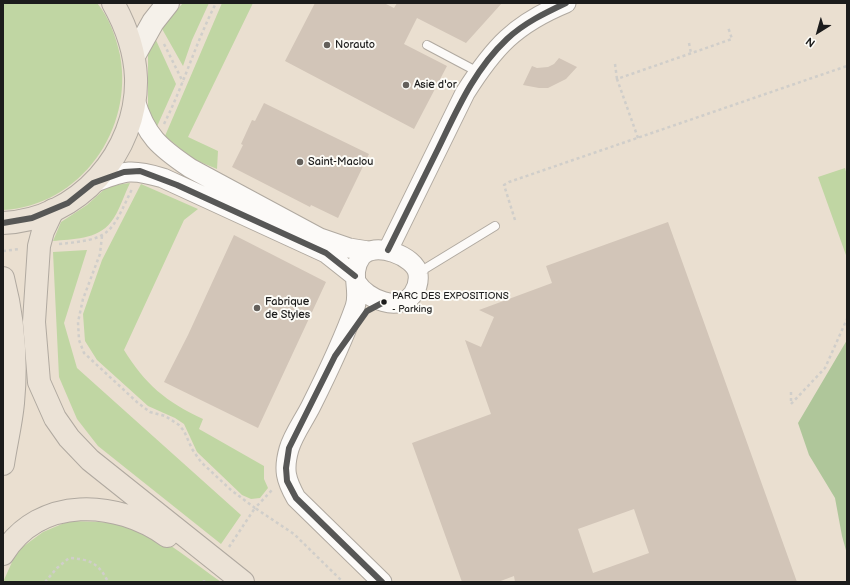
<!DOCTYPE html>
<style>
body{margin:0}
#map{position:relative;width:850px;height:585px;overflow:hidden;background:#eadfd0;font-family:"Balsamiq Sans",sans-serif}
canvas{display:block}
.frame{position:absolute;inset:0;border:4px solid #1c1c1c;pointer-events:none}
.north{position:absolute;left:798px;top:12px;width:40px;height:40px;-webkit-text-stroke:3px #fdfcf7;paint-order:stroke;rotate:217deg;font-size:11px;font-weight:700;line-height:16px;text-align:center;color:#1c1c1c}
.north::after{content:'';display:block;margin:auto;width:14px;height:18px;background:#1c1c1c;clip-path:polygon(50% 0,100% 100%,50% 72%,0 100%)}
</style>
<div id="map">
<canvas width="850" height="585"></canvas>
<div class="frame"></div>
<div class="north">N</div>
</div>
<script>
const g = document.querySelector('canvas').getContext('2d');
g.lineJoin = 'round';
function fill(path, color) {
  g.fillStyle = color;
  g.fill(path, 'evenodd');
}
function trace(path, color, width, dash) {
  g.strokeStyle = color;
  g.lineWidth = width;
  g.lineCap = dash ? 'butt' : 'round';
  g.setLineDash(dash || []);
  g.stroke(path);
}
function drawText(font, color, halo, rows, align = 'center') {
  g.font = font + ' "Balsamiq Sans",sans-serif';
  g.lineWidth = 4;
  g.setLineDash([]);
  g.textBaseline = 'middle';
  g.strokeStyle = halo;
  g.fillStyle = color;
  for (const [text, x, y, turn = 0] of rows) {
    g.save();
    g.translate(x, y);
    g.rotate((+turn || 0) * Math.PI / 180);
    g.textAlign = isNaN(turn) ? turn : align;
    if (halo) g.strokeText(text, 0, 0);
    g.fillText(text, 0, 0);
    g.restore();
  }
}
fill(new Path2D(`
 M3 3H97C109 17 116 37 120 55 134 129 81 206 3 210Z
 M183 3H209L192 40 183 66 161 27Z
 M222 3H253L188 137 218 151 217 169 193 159 165 136Z
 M155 38 176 84 155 131 148 119V54Z
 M845 168 847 175V258L818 177Z
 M130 183C124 195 119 212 111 222 97 240 72 239 53 241L61 222 87 205 108 186Z
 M141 184 198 209 184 220 124 350C145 384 166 402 203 419L199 429 264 466V479L268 488 260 498 251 499 242 495 197 452 184 424 175 418 148 406 97 360 85 341 83 314 102 260Z
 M87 250 64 323 77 368 241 515 221 544 98 446 77 419 59 377 53 252Z
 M69 521C92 522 118 521 140 529 169 541 195 564 221 582H3L17 551 43 532Z`), '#c0d6a3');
fill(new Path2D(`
 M847 340V554L842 536 835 498 809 455 798 423Z`), '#afc69a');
fill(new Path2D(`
 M315 3H384L394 8 397 3H502L466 43 417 18 404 44 447 66 414 129 285 61Z
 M559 58 577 67 566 79 548 88H539L523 85 532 66 537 68 548 67 554 64Z
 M264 103 369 154 338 218 311 205 310 207 232 167 243 145 241 144 252 120 255 121Z
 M668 222 797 582H515L514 576 498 582H462L412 443 491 414 465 340 481 347 494 317 479 310 552 283 546 266ZM634 509 649 553 593 573 578 529Z
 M234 235 326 282 258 428 164 382 188 335Z`), '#d2c5b8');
const service = new Path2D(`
 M427 45 478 72
 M418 273 495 226`);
const tertiary = new Path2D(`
 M135 100C146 136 159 147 190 168L320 238 349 248 368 251
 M93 183C125 171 129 168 163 178L326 253 355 276
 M388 250 465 93C494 47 515 24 566 3
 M357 283C367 299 399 313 413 294 417 288 419 281 418 274 416 256 373 240 361 257 349 273 361 290 355 307 343 341 327 374 311 406 304 420 293 435 289 449 283 470 286 480 296 498L382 582`);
const secondary = new Path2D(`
 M134 56 153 22 168 3`);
const primary = new Path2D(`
 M3 223C78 220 138 152 136 78 135 51 126 26 113 3
 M3 278C13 317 17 362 13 403 11 424 6 444 3 464`);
const trunk = new Path2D(`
 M53 210 43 231 39 246 34 322 39 382 55 418 69 438 90 460 243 582
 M3 554C40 495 117 500 167 536`);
trace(service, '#b0a9a0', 10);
trace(tertiary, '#b0a9a0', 21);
trace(secondary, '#b0a9a0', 24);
trace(primary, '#b0a9a0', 24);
trace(trunk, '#b0a9a0', 24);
trace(new Path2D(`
 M689 43 691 53
 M164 44 183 82
 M615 64 617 79
 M164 124C184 84 196 42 216 3
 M638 138 617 79 732 39 728 27
 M515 220 504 185 509 182 847 66
 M102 236 100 254 83 299 78 322 79 340 84 353 138 403 150 412 165 416 179 425 184 431 192 449 201 462 231 490 255 508 273 489
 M59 244C111 239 110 235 132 189
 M3 251 20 249
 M791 392V404L825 368 847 319
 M229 547 255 508 294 534 343 582
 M45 582 57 568 69 558C89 559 99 563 108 582
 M204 582V580`), '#d0ceca', 2.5, [3, 3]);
trace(service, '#fcfaf8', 8);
trace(tertiary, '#fcfaf8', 19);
trace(secondary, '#f5f1ea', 22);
trace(primary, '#ebe2d6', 22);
trace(trunk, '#ebe2d6', 22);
trace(new Path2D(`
 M3 223 32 218 68 203 93 183 124 172 140 171 177 185 326 253 355 276
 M388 250C405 216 421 183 438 149 457 110 474 70 507 39 524 23 545 13 566 3
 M382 582 296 498 287 481 286 468 289 448 335 356 367 311 384 302`), '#575756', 6);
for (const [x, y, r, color] of [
 [327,45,4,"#64605b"],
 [406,85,4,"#64605b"],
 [300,162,4,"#64605b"],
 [384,302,3.5,"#1c1c1c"],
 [257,308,4,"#64605b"]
]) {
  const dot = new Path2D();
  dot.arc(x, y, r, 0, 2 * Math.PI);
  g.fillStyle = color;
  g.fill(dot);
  trace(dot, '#fdfcf7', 1.5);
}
drawText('10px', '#1c1c1c', '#fdfcf7', [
 ["PARC DES EXPOSITIONS",392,296],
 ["- Parking",392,309]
], 'left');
drawText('11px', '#1c1c1c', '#fdfcf7', [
 ["Norauto",335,45],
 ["Asie d'or",414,85],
 ["Saint-Maclou",308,162],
 ["Fabrique",265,302],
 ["de Styles",265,315]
], 'left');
</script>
